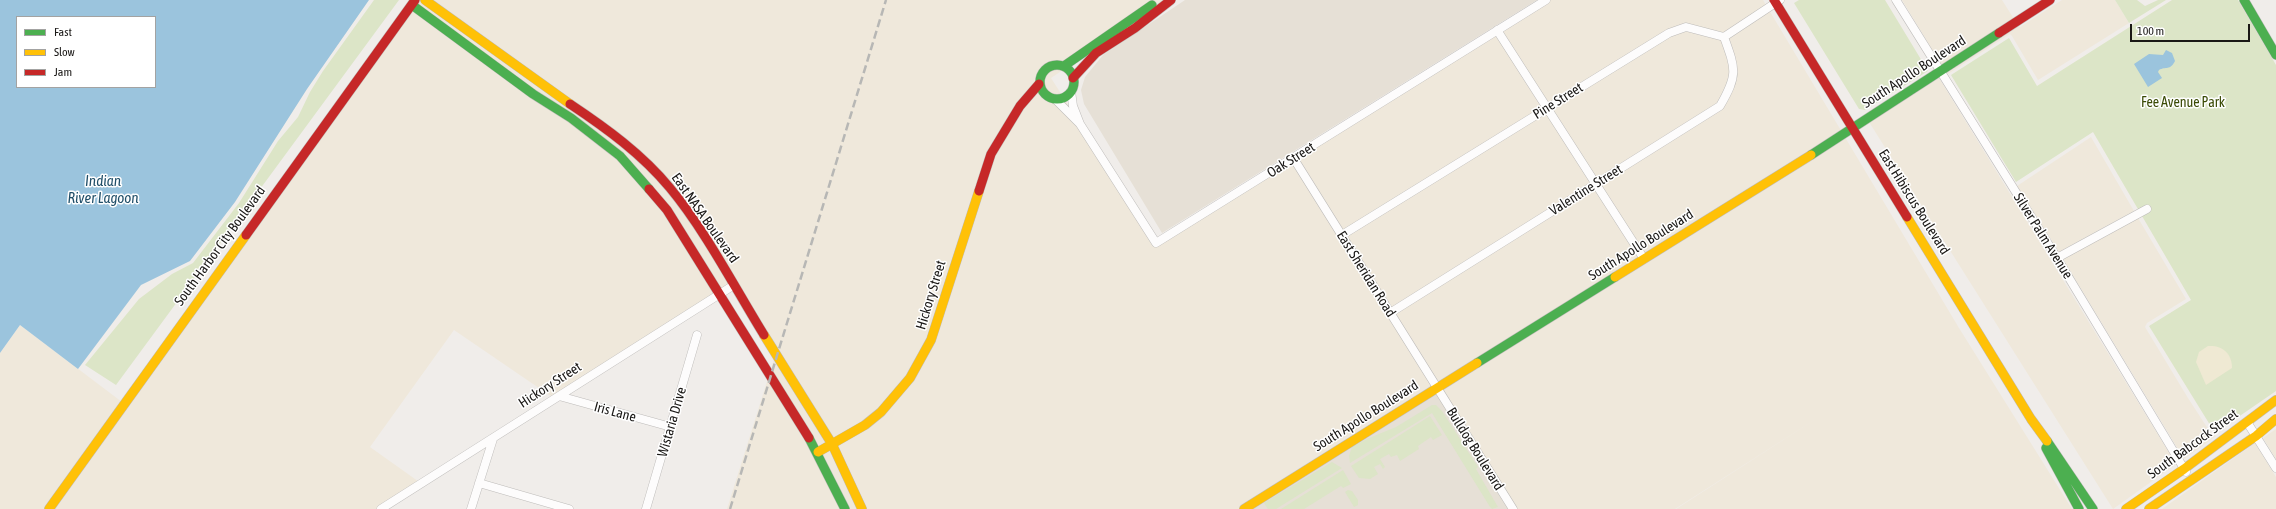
<!DOCTYPE html>
<style>
body{margin:0}
#map{position:relative;width:2276px;height:509px;overflow:hidden;background:#f0edea;font-family:"Asap Condensed",sans-serif}
canvas{display:block}
.legend{position:absolute;left:16px;top:16px;width:140px;height:72px;box-sizing:border-box;background:#fff;border:1px solid #a3a3a2;margin:0;padding:5px 7px;list-style:none;font-size:12px;color:#1a1816}
.legend li{display:flex;align-items:center;gap:8px;height:20px}
.legend b{width:20px;border:1px solid #a3a3a2}
.scale{position:absolute;left:2130px;top:24px;width:120px;height:18px;box-sizing:border-box;border:2px solid #1a1816;border-top:0;padding-left:5px;font-size:12px;line-height:14px;white-space:nowrap;color:#1a1816;-webkit-text-stroke:3px #fff;paint-order:stroke}
</style>
<div id="map">
<canvas width="2276" height="509"></canvas>
<ul class="legend">
<li><b style="height:5px;background:#4caf50"></b>Fast</li>
<li><b style="height:5px;background:#ffc107"></b>Slow</li>
<li><b style="height:5px;background:#c62828"></b>Jam</li>
</ul>
<div class="scale">100 m</div>
</div>
<script>
const g = document.querySelector('canvas').getContext('2d');
g.lineJoin = 'round';
function fill(path, color) {
  g.fillStyle = color;
  g.fill(path, 'evenodd');
}
function trace(path, color, width, dash) {
  g.strokeStyle = color;
  g.lineWidth = width;
  g.lineCap = dash ? 'butt' : 'round';
  g.setLineDash(dash || []);
  g.stroke(path);
}
function drawText(font, color, halo, rows, align = 'center') {
  g.font = font + ' "Asap Condensed",sans-serif';
  g.lineWidth = 3;
  g.setLineDash([]);
  g.textBaseline = 'middle';
  g.strokeStyle = halo;
  g.fillStyle = color;
  for (const [text, x, y, turn = 0] of rows) {
    g.save();
    g.translate(x, y);
    g.rotate((+turn || 0) * Math.PI / 180);
    g.textAlign = isNaN(turn) ? turn : align;
    if (halo) g.strokeText(text, 0, 0);
    g.fillText(text, 0, 0);
    g.restore();
  }
}
fill(new Path2D(`
 M411 0H1168L1051 78 1156 243 1546 0H1763L1959 328 2072 509H1676L1822 415 1675 509H727L776 353 734 285 555 399 454 330 370 447 422 484 381 509H0V353L20 325 122 402Z
 M1902 0H2002L2014 19 1942 66Z
 M2062 0H2115L2129 23 2038 80 2012 36 2010 34 1948 74 1947 73 2018 26 2020 27Z
 M1939 78 2176 464 2113 509 1869 122Z
 M2091 137 2134 211 2059 252 2017 186Z
 M2138 218 2186 299 2147 323 2145 327 2188 398 2212 435 2216 436 2184 459 2063 259Z
 M2276 429V459L2263 438Z
 M2255 443 2276 477V509H2162Z`), '#efe8db');
fill(new Path2D(`
 M1185 0H1537L1162 233 1084 104 1081 90 1085 77 1103 55Z
 M1437 388 1513 509H1244Z`), '#e6e0d6');
fill(new Path2D(`
 M374 0H399L116 385 85 365 139 299 172 274 193 263 239 203 278 141 298 117 310 92 323 71Z
 M1799 0H1885L1928 71 1865 110 1859 109 1794 3Z
 M2115 0H2137L2145 6 2158 0H2166L2129 23Z
 M2172 0H2238L2276 65V391L2215 433 2149 326 2191 300 2093 132 2016 182 1951 75 2009 38 2037 86Z
 M1432 405H1436L1442 411 1478 467 1476 469 1498 507 1492 509 1490 507 1432 413 1350 463 1349 456 1352 447 1369 438 1396 427Z
 M1430 416 1442 435 1433 440 1431 437 1418 446 1419 449 1400 461 1397 455 1391 457 1389 454 1380 459 1385 467 1383 469 1380 464 1374 467 1378 474 1370 479 1359 478 1351 466Z
 M1332 462 1342 468 1276 509H1268L1264 503Z
 M1343 470 1351 484 1343 488 1341 486 1304 509H1281Z
 M1348 490 1352 491 1358 500V505L1354 507 1345 492Z`), '#dce5c7');
fill(new Path2D(`
 M2208 346C2222 345 2232 353 2232 368L2206 385 2196 362 2199 352Z`), '#efe9d3');
fill(new Path2D(`
 M0 0H369L307 89 235 202 190 261 141 285 78 369 20 325 0 353ZM17 17H155V87H17Z
 M2166 50 2172 53 2175 61C2170 71 2166 66 2159 70L2158 72 2162 78 2148 87 2134 64 2149 54 2163 55Z`), '#9bc4dd');
const street = new Path2D(`
 M1896 0 2057 258 2186 472
 M1497 30 1644 259
 M1724 37 1780 0
 M1071 91 1073 106 1080 124
 M1056 100 1080 124 1156 243 1546 0
 M1294 159 1513 509
 M1342 235 1669 33 1686 27 1724 37
 M2057 258 2147 209
 M1390 313 1720 106C1738 75 1736 70 1724 37
 M559 396 671 427
 M2247 422 2276 468
 M479 483 569 509
 M381 509 734 285
 M471 509 493 439
 M646 509 697 335`);
const fast = new Path2D(`
 M2244 0 2276 55
 M412 5 533 94 571 118 620 156 649 189
 M1040 82a17 17 0 1 1 34 0a17 17 0 1 1-34 0Z
 M1064 66 1152 5
 M1811 155 1999 33
 M1477 363 1615 277
 M809 438 845 509
 M2047 441 2093 509
 M2046 448 2079 509`);
const slow = new Path2D(`
 M425 0 570 104
 M1907 217 2031 419 2047 441
 M1615 277 1811 155
 M764 335 832 444 862 509
 M818 452 865 425 881 412 910 378 931 340 979 191
 M49 509 246 235
 M1244 509 1477 363
 M2126 509 2184 469 2276 400
 M2149 509 2256 436 2276 419`);
const jam = new Path2D(`
 M1774 0 1907 217
 M1999 33 2050 0
 M1073 78 1096 53 1135 28 1171 0
 M570 104C606 128 642 154 670 188 705 230 735 288 764 335
 M649 189 667 210 809 438
 M979 191 991 154 1020 106 1039 84
 M246 235 415 0`);
trace(street, '#bebcba', 9);
trace(fast, '#bebcba', 10);
trace(slow, '#bebcba', 10);
trace(jam, '#bebcba', 10);
trace(street, '#fdfcfc', 8);
trace(fast, '#4caf50', 9);
trace(slow, '#ffc107', 9);
trace(jam, '#c62828', 9);
trace(new Path2D(`
 M730 509 886 0`), '#b7b7b5', 2.5, [8, 4]);
drawText('14px', '#1a1816', '#fff', [
 ["South Apollo Boulevard",1914,72,-33],
 ["Pine Street",1558,101,-32],
 ["Oak Street",1291,160,-32],
 ["Valentine Street",1586,190,-32],
 ["East Hibiscus Boulevard",1914,202,58],
 ["East NASA Boulevard",705,218,55],
 ["Silver Palm Avenue",2043,236,58],
 ["South Apollo Boulevard",1641,245,-32],
 ["South Harbor City Boulevard",220,246,-54],
 ["East Sheridan Road",1366,274,58],
 ["Hickory Street",931,295,-73],
 ["Hickory Street",550,385,-33],
 ["Iris Lane",615,412,15],
 ["South Apollo Boulevard",1366,416,-32],
 ["Wistaria Drive",672,422,-74],
 ["South Babcock Street",2193,444,-36],
 ["Bulldog Boulevard",1475,449,58]
]);
drawText('14px', '#3a4a05', '#fff', [
 ["Fee Avenue Park",2183,103]
]);
drawText('italic 15px', '#1f4e68', '#fff', [
 ["Indian",103,181],
 ["River Lagoon",103,198]
]);
</script>
